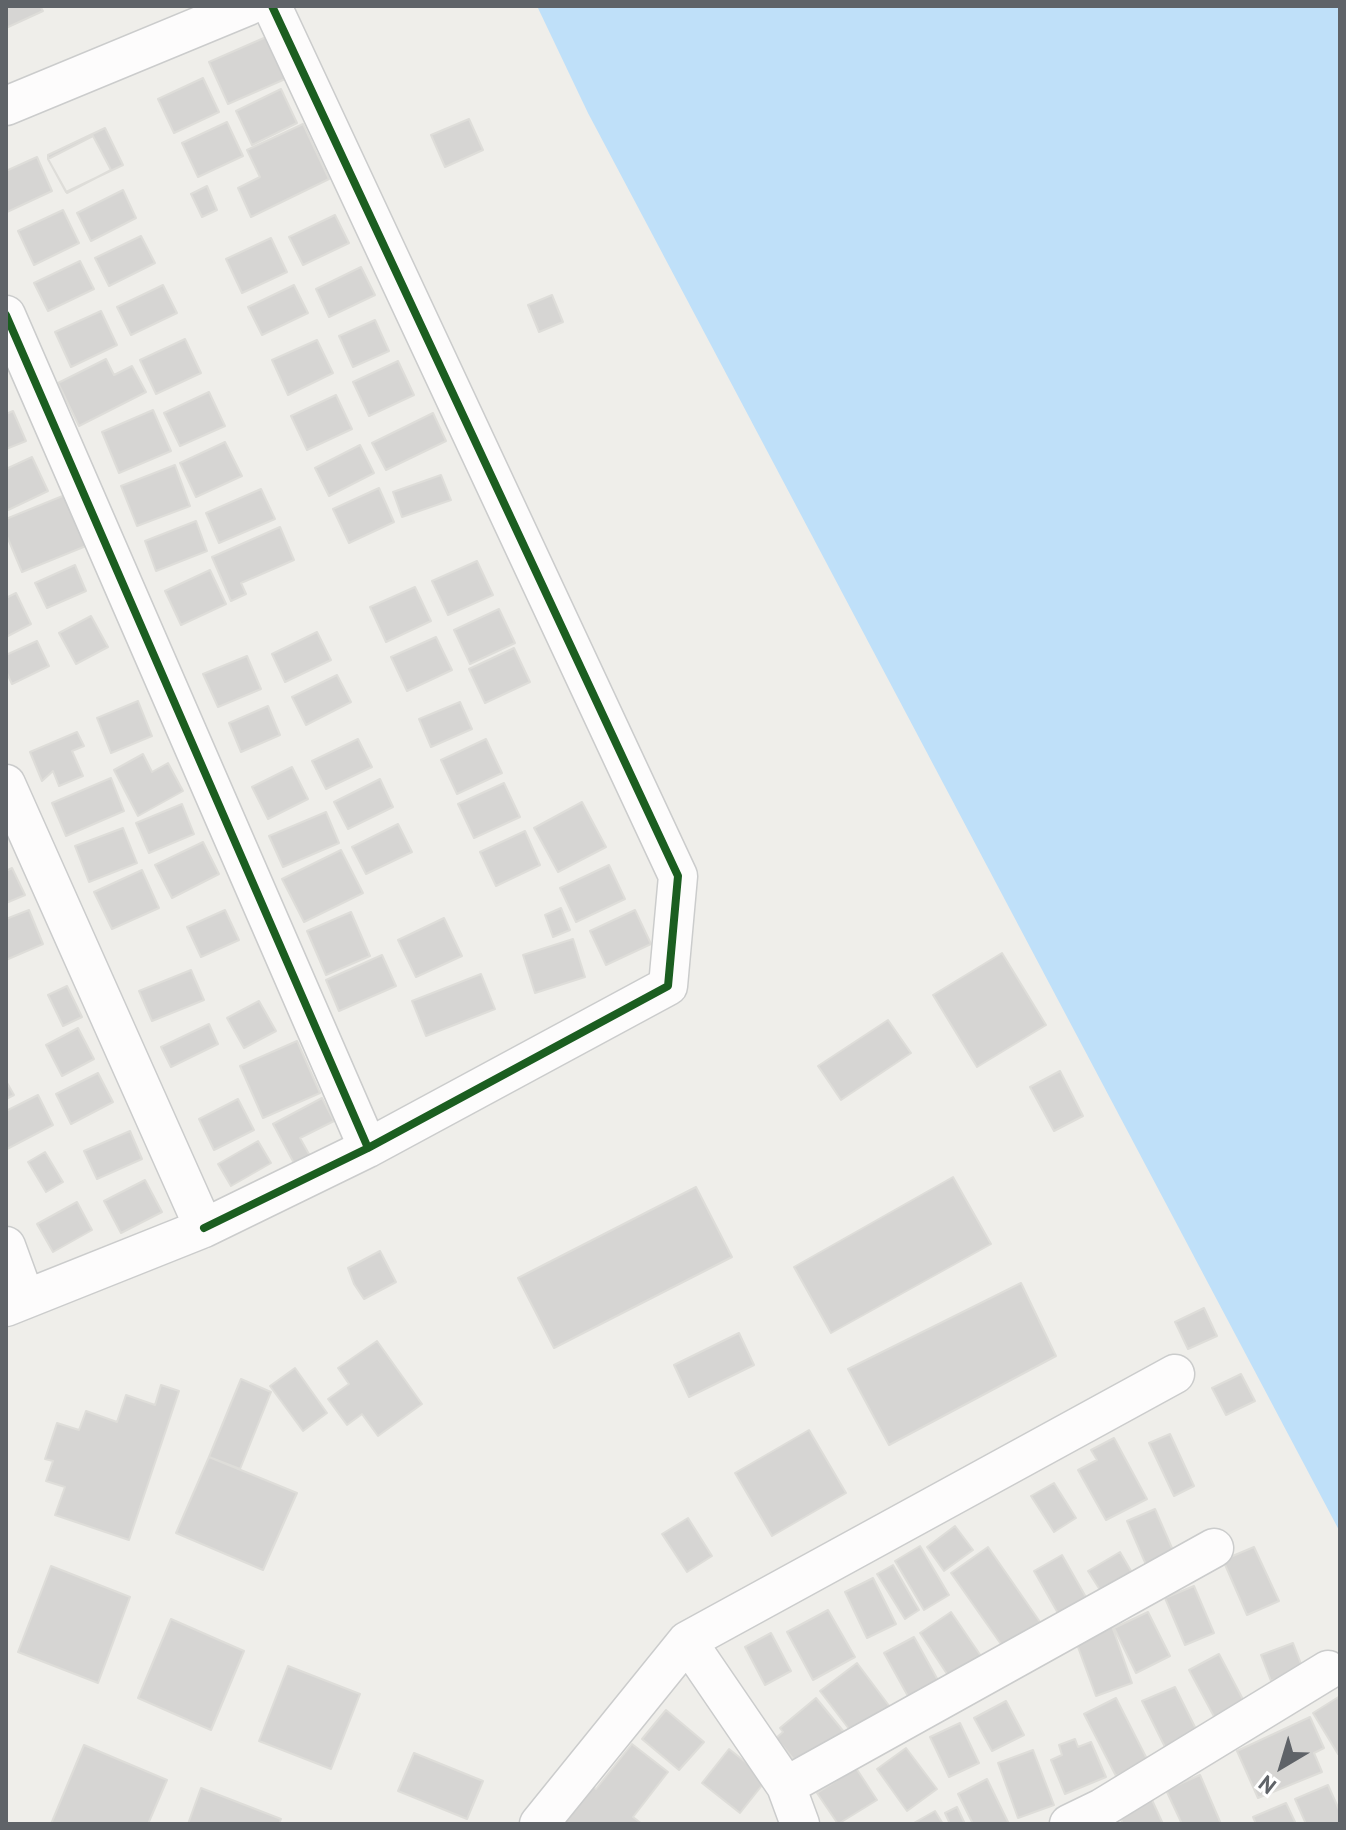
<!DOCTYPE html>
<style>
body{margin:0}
#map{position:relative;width:1346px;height:1830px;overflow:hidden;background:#efeeea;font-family:"PT Sans",sans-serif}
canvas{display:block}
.frame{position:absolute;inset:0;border:8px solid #5f6368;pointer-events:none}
.north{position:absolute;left:1242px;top:1726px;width:80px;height:80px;-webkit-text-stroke:6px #fff;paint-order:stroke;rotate:218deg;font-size:22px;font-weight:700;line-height:32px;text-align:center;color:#5f6368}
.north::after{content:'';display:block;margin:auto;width:28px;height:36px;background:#5f6368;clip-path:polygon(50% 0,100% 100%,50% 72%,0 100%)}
</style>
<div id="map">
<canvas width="1346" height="1830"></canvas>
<div class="frame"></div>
<div class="north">N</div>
</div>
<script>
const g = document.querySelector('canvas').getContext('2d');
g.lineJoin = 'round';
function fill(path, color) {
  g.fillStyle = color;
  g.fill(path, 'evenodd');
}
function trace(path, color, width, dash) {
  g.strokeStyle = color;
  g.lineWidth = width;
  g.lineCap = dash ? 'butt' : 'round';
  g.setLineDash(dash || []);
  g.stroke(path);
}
fill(new Path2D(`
 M537 6H1340V1532L588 113Z`), '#bfe0f9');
const building = new Path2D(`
 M6 6H40L43 11 6 28Z
 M273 34 292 76 228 104 209 62Z
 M203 78 219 112 174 133 158 99Z
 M281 89 297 123 252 145 236 111Z
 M469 119 483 150 445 167 431 135Z
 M227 122 243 156 198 177 182 143Z
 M303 124 329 179 251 217 238 188 260 177 247 150Z
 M105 128 123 165 66 192 48 159V155Z
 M93 136 111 170 67 193 48 159Z
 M37 157 52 191 7 212 6 171Z
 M207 186 217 210 202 217 191 194Z
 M123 190 136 218 91 241 77 213Z
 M63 210 79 243 34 265 18 231Z
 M335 215 349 243 303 265 289 237Z
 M141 236 155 263 109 286 95 258Z
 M271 238 287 272 242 293 226 259Z
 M80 261 94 289 48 311 34 283Z
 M361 267 375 295 329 317 316 289Z
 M163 285 177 313 131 335 117 307Z
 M294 285 308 313 262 335 248 307Z
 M552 295 563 322 539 332 528 305Z
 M101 311 117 345 71 367 55 332Z
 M375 320 389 351 353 367 339 336Z
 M185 339 201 373 156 394 140 360Z
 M317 340 333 373 288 395 272 360Z
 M106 359 114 375 132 366 146 392 79 426 58 383Z
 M398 361 414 395 369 416 353 382Z
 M209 392 225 426 180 446 164 413Z
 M336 395 352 429 307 450 291 416Z
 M153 410 171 451 119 473 102 432Z
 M13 411 26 441 6 449V414Z
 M433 413 446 441 386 470 372 443Z
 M225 442 242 476 196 497 180 463Z
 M360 445 374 473 329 496 315 468Z
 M32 457 48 491 6 511V469Z
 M175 465 190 506 137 526 121 486Z
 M441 475 451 500 402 517 393 492Z
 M379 488 394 522 349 543 333 509Z
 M261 489 275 519 219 543 206 513Z
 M65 495 86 546 22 572 6 534V519Z
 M196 521 207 551 156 571 145 541Z
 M280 527 294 560 241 583 246 594 231 601 212 557Z
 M477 561 493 595 448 615 432 581Z
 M75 565 86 591 47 608 35 583Z
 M210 570 226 604 181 625 165 591Z
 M415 587 431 621 386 642 370 607Z
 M16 593 31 624 6 637V598Z
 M499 609 515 643 470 664 454 630Z
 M91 616 108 647 76 664 59 633Z
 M317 632 331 660 285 682 272 654Z
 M436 637 452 670 407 691 391 657Z
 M37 641 49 666 12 684 6 671V655Z
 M514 648 530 682 485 703 469 669Z
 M247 656 261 689 218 707 203 674Z
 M337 675 351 702 306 725 292 697Z
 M138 701 152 736 111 753 97 718Z
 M460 702 472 729 431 747 419 719Z
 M268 706 280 735 241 752 229 723Z
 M77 732 84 746 72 751 83 776 59 786 53 771 42 781 30 752Z
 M358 739 372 767 326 789 312 761Z
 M486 739 502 773 457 794 441 760Z
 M143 754 152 772 168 763 183 791 138 816 114 770Z
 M292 767 308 799 268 819 252 787Z
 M111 778 124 811 66 836 52 803Z
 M380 779 393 807 348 829 334 802Z
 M504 783 520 817 474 838 458 804Z
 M582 802 606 847 558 872 534 828Z
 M182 804 194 834 149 853 136 823Z
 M326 812 339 843 283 867 269 836Z
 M398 824 412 852 366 874 352 847Z
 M123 828 137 863 89 882 75 846Z
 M525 831 540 865 496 886 480 852Z
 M203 842 219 874 172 898 155 865Z
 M341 850 363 893 304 922 282 879Z
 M609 865 625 899 576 922 560 888Z
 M12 868 25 895 6 903V871Z
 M142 870 159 908 112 929 94 892Z
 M561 908 570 930 553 937 545 915Z
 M29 910 43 944 6 960V919Z
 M225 910 239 940 201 957 187 927Z
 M635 910 651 944 606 965 590 931Z
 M351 912 370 956 326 975 307 931Z
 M444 918 462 956 416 977 398 940Z
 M573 939 585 977 535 993 523 955Z
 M1002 953 1046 1025 977 1067 933 995Z
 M382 955 396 986 339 1011 326 980Z
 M191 970 204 1000 152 1021 139 991Z
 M481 974 495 1009 426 1036 412 1001Z
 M67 986 82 1017 63 1026 48 995Z
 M259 1001 276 1031 244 1048 227 1018Z
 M888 1020 911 1053 841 1100 818 1066Z
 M209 1024 218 1044 171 1067 161 1047Z
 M78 1028 94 1059 62 1076 46 1045Z
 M297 1041 320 1093 263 1118 240 1066Z
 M1060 1071 1083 1116 1054 1131 1030 1087Z
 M98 1073 113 1102 71 1124 56 1094Z
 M6 1081 14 1095 6 1099Z
 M38 1095 53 1125 7 1149 6 1111Z
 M322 1098 334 1121 300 1138 310 1156 295 1165 273 1124Z
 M238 1099 254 1130 214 1150 199 1119Z
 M130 1131 142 1159 97 1179 84 1151Z
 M258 1141 271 1163 231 1186 218 1164Z
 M45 1152 63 1182 46 1192 28 1162Z
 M953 1177 991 1244 831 1333 794 1267Z
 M145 1180 162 1212 121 1233 104 1201Z
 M696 1187 732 1257 554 1348 518 1278Z
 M77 1202 92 1230 53 1252 37 1224Z
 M380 1251 396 1282 364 1299 354 1284 348 1268Z
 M1021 1283 1056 1356 889 1445 848 1369Z
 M1204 1308 1217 1336 1188 1349 1175 1322Z
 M739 1333 754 1365 689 1397 674 1365Z
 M377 1341 422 1404 378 1436 362 1414 347 1425 328 1399 349 1384 338 1368Z
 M295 1368 327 1413 303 1431 270 1386Z
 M1241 1374 1255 1401 1226 1415 1212 1388Z
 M241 1379 271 1392 240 1469 209 1457Z
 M161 1385 179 1391 129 1540 55 1515 65 1487 46 1481 53 1461 45 1459 57 1423 79 1430 86 1411 117 1422 126 1395 155 1405Z
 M809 1430 846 1493 772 1536 735 1473Z
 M1170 1434 1194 1486 1174 1496 1149 1443Z
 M1114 1438 1147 1499 1106 1520 1078 1470 1097 1460 1091 1450Z
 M209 1457 297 1493 263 1570 176 1533Z
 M1054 1483 1076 1518 1054 1532 1031 1496Z
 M1155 1509 1175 1555 1147 1567 1127 1521Z
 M688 1518 712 1556 687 1572 662 1534Z
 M955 1526 973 1550 944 1571 927 1547Z
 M920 1546 949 1595 924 1610 895 1561Z
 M988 1547 1040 1622 1003 1647 951 1573Z
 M1254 1547 1279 1601 1247 1615 1223 1560Z
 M1120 1552 1138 1583 1107 1601 1088 1571Z
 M1062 1555 1091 1606 1063 1622 1034 1571Z
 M893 1565 919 1610 905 1619 877 1574Z
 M51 1566 130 1597 98 1683 18 1652Z
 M873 1578 896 1624 867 1638 845 1592Z
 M1194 1586 1214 1633 1185 1645 1165 1598Z
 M828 1610 855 1657 813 1680 787 1632Z
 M951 1612 983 1659 951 1680 920 1633Z
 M1148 1612 1170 1656 1136 1673 1114 1628Z
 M171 1619 244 1651 211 1730 138 1698Z
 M1112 1626 1132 1683 1096 1696 1075 1639Z
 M771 1633 791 1671 765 1685 745 1647Z
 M914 1637 939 1682 909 1698 884 1653Z
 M1293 1643 1303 1669 1271 1681 1261 1655Z
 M1219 1654 1247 1707 1217 1722 1189 1670Z
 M857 1663 896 1715 859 1742 820 1691Z
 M288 1666 360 1694 331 1769 259 1741Z
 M1175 1687 1200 1737 1168 1753 1142 1701Z
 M1340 1696V1753L1338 1754 1313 1713Z
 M816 1698 844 1732 808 1761 802 1755 795 1761 776 1738 783 1732 780 1728Z
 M1116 1698 1148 1761 1116 1776 1084 1714Z
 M1006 1701 1024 1735 992 1751 974 1718Z
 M666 1710 704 1742 679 1770 642 1739Z
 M1310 1717 1324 1748 1314 1753 1322 1772 1258 1798 1237 1751Z
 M960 1723 979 1763 949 1777 930 1737Z
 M1075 1739 1078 1747 1091 1742 1106 1777 1065 1794 1051 1760 1062 1755 1059 1745Z
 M632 1744 668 1772 633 1817 642 1824H563L593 1787 596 1789Z
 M84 1745 167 1780 148 1824H51Z
 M906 1748 937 1789 907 1811 877 1769Z
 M729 1749 767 1779 740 1813 702 1783Z
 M1033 1750 1054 1805 1018 1818 998 1763Z
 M414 1753 483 1781 467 1819 398 1791Z
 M856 1768 877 1800 838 1824 817 1793Z
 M1200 1775 1221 1824H1182L1166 1790Z
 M987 1779 1009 1824H973L958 1794Z
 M1328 1785 1340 1812V1824H1306L1295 1799Z
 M201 1788 281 1819 279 1824H188Z
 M1152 1800 1163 1824H1123L1119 1815Z
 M1286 1803 1296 1824H1256L1253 1817Z
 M957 1807 965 1824H950L945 1813Z
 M935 1811 943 1824H912Z`);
fill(building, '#d6d5d3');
trace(building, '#deddd9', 2);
const street = new Path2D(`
 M6 106 248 6
 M6 315 368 1148
 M6 784 204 1228 6 1307
 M204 1228 368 1148 668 986 678 876 272 6
 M6 1246 25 1298
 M687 1641 786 1786 800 1824
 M786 1786 1214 1548
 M539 1824 687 1641 1175 1374
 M1069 1824 1102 1808 1328 1670`);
trace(street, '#cbcccc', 41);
trace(street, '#fdfcfc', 38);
trace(new Path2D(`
 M6 315 368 1148
 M204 1228 368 1148 668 986 678 876 272 6`), '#1b5e20', 8);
</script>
